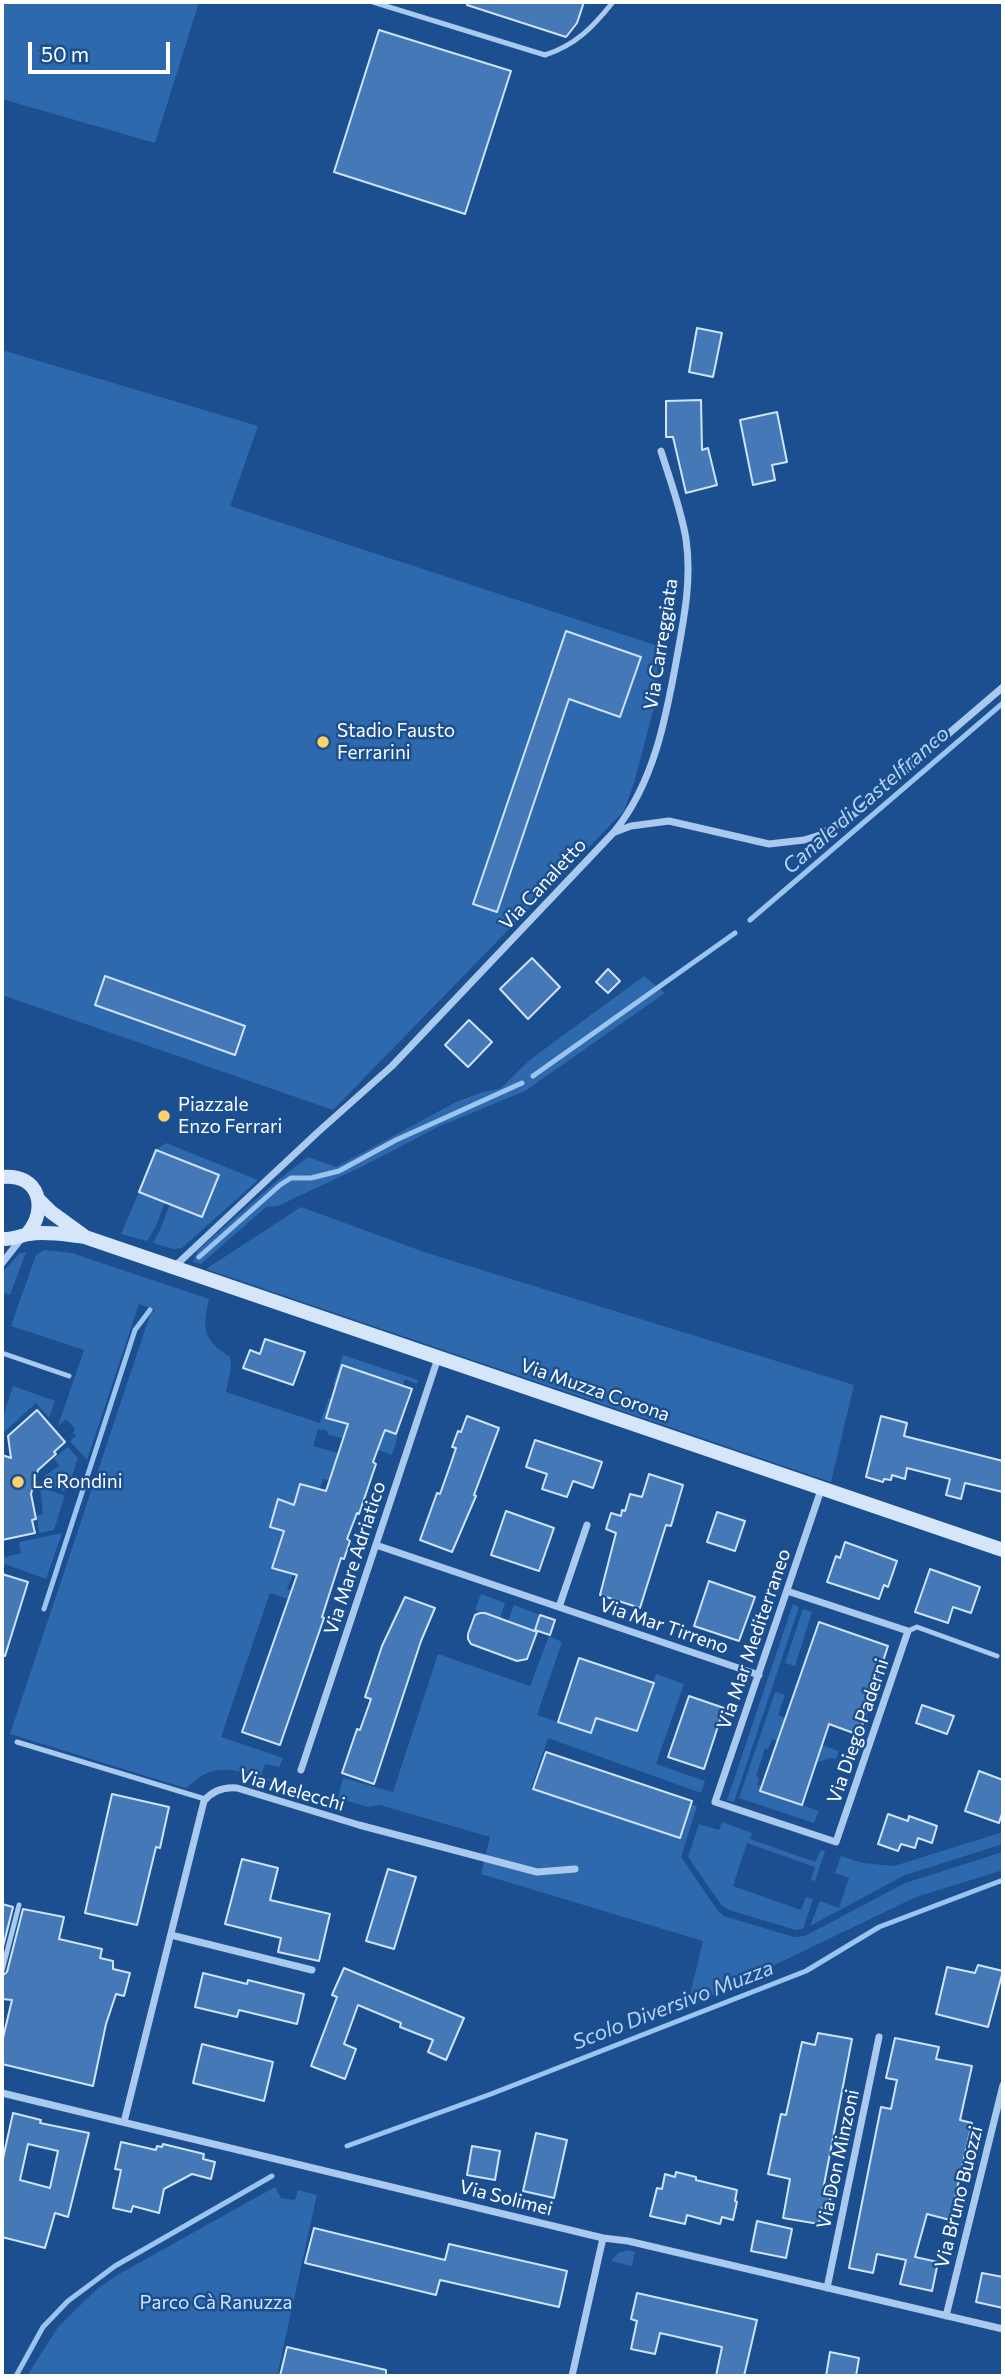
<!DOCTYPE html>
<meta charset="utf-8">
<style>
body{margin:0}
#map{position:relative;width:1005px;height:2378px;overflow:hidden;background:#1b4f8f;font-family:Commissioner,sans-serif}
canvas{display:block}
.frame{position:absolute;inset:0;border:4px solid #fff;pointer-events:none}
.scale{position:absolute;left:28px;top:42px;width:142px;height:32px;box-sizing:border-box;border:4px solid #fff;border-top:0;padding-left:9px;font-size:21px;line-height:24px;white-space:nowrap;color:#fff;-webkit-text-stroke:5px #1b4f8f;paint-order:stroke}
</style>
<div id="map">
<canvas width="1005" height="2378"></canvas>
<div class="frame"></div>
<div class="scale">50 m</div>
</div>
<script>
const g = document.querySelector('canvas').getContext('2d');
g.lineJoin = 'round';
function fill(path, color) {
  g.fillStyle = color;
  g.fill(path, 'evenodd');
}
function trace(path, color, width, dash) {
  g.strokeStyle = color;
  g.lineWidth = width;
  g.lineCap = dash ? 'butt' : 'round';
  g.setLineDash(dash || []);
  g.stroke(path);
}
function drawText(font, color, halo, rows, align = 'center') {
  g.font = font + ' Commissioner,sans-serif';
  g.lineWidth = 5;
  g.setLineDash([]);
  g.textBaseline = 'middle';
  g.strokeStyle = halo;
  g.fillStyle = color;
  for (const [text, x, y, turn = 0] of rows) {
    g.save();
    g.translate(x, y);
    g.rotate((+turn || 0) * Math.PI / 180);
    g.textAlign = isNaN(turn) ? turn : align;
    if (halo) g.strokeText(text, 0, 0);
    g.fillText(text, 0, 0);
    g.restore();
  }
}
fill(new Path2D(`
 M2 2H199L155 143 2 99Z
 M2 350 258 426 230 506 658 646 656 700 634 783 624 811 333 1110 2 995Z
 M644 976 665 993 525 1091 440 1126 361 1167 301 1195 278 1206 266 1207 201 1264 193 1262 197 1251 278 1180 308 1157 336 1167 456 1102 480 1093 501 1088 531 1059Z
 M166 1143 258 1180 182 1248 173 1249 153 1243 160 1230 170 1204 202 1217 219 1176 157 1149Z
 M139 1192 165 1202 156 1226 147 1241 121 1234Z
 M301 1207 427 1253 854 1385 831 1482 206 1269Z
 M44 1250 72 1253 209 1299C202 1329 203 1340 230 1357L231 1367 226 1392 320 1423 329 1398 354 1407 383 1435 385 1430 398 1436 392 1455 378 1450V1447L329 1435 326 1430 318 1429 313 1446 338 1453 329 1480 323 1479 315 1505 343 1519 292 1503 272 1567 293 1574 287 1589 320 1600 324 1611 270 1593 221 1737 283 1758 279 1767 265 1764 261 1776 275 1781V1782C253 1776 225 1762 203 1775 197 1778 192 1784 185 1788L10 1734 150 1315 155 1310 139 1304 87 1460 70 1441 76 1436 73 1433 75 1429 66 1419 58 1426 84 1350 11 1326 36 1255Z
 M26 1252 10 1295 2 1292V1273L20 1253Z
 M343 1355 418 1380 417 1384 405 1379 403 1385 400 1384 359 1371 346 1377 337 1386 333 1385Z
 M13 1386 55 1401 49 1418 36 1403 2 1434V1420Z
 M68 1447 78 1458 67 1490 64 1491 42 1482 44 1476 59 1466 54 1458Z
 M40 1487 63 1495 64 1498 54 1530 39 1533 37 1516 43 1514Z
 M62 1533 46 1579 2 1563V1558L21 1553 19 1542Z
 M481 1594 505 1603 500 1619 475 1610Z
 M793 1604 799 1607 734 1802 727 1800Z
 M514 1605 540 1615 535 1630 508 1621Z
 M803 1609 812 1612 795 1666 785 1663Z
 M549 1636 562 1642 537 1715 591 1733 596 1718 637 1731 656 1674 684 1684 656 1764 705 1781 701 1793 548 1738 531 1788 680 1837 691 1804 697 1806 681 1857 718 1911 724 1916 794 1937 805 1936 905 1883 1003 1852V1870L916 1897 687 2007 703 1941 481 1874 490 1837 380 1805 368 1807 338 1798 343 1778 393 1792 438 1654 530 1686Z
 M775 1692 785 1695 778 1715 786 1718 777 1741 772 1739 768 1749 765 1748 756 1776 759 1778 757 1785 762 1786 761 1791 819 1811 814 1823 739 1798Z
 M798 1737 839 1751 836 1759 830 1758 816 1763 820 1750 796 1742Z
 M722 1822 752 1833 750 1839 815 1862 821 1850 825 1851 815 1881 811 1880 815 1867 747 1843 733 1886 801 1910 806 1897 813 1899 803 1929 796 1930 729 1910 722 1906 688 1857 699 1824 719 1830Z
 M1003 1832V1844L905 1875 810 1926 820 1901 839 1908 849 1878 835 1873 841 1856 862 1863 894 1866Z
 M275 2187 281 2198 295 2200 298 2190 317 2195 277 2376H27L58 2327 97 2289 119 2274Z
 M628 2250 635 2252 632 2266 611 2261 618 2253Z`), '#2e69ad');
trace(new Path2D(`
 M750 920 1003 703
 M533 1076 735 933
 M199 1257 280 1185 291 1178H311L339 1171 396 1140 522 1083
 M44 1609 135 1330 150 1310
 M347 2146 491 2094 806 1971 879 1927 1003 1880
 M16 2376 43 2327 68 2301 115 2266 272 2176`), '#9cc4f0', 5);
const building = new Path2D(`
 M468 2H584L577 23 566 37 467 5Z
 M379 30 511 71 465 214 334 172Z
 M697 328 722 333 713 377 689 372Z
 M701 400 702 450 708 448 717 485 686 493 673 437H666V401Z
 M777 412 787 462 772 465 775 480 753 485 740 420Z
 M566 631 641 657 620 717 569 699 497 912 473 904Z
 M532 958 560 987 528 1019 500 989Z
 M608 969 620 981 608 993 596 982Z
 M105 976 245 1026 235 1055 95 1005Z
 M469 1020 492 1042 468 1067 445 1045Z
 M156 1150 219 1175 202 1217 139 1192Z
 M265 1339 305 1352 293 1385 243 1368 250 1350 260 1354Z
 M342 1365 412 1389 396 1434 385 1430 383 1435 373 1462 376 1464 359 1514 357 1513 347 1539 350 1541 344 1559 341 1558 322 1617 324 1618 280 1745 242 1732 297 1575 272 1568 284 1531 270 1527 278 1499 294 1505 300 1484 326 1491 348 1424 326 1418Z
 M37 1410 65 1442 54 1452 56 1454 38 1470 31 1494 36 1519 32 1520 35 1533 2 1540V1455L11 1458 8 1436Z
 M467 1416 499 1428 474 1495 476 1496 452 1552 420 1540 437 1493 440 1494 451 1463 456 1448 452 1447 458 1431 461 1432Z
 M881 1416 907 1423 904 1436 1003 1461V1492L965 1483 961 1499 946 1495 950 1479 907 1468 905 1479 892 1475 891 1480 884 1479 883 1482 866 1477Z
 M535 1440 602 1462 593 1488 573 1481 567 1497 542 1489 547 1474 526 1467Z
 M649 1474 683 1485 671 1526 666 1525 640 1608 600 1595 616 1533 606 1529 611 1513 621 1516 622 1510 625 1511 630 1494 642 1497Z
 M506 1511 554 1528 539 1571 491 1555Z
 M717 1512 745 1521 735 1551 707 1542Z
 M845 1542 897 1561 888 1587 884 1585 879 1599 827 1582 836 1556 840 1558Z
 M930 1569 980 1587 971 1613 953 1607 948 1623 915 1612Z
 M2 1574 28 1582 5 1656H2Z
 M709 1581 755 1597 739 1641 694 1626Z
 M405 1597 435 1608 421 1641 374 1784 342 1773 357 1729 360 1730 371 1699 365 1697 382 1646Z
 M480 1613H485L537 1632 527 1659 517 1661 471 1644 468 1639V1634L475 1615Z
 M540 1615 555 1620 550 1635 535 1630Z
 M819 1622 888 1646 859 1735 829 1724 802 1805 760 1791Z
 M579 1658 654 1683 637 1731 596 1718 591 1733 558 1722Z
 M689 1696 724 1708 704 1769 668 1757Z
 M922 1705 954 1716 947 1734 916 1723Z
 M546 1752 692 1801 680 1838 533 1789Z
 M979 1771 1003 1780V1810L999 1823 965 1811Z
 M112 1794 169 1807 160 1848 156 1847 137 1925 85 1913Z
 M888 1814 908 1821 909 1816 937 1826 932 1843 918 1838 915 1848 901 1844 898 1851 878 1844Z
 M242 1859 278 1868 270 1900 330 1914 319 1961 278 1952 281 1938 225 1924Z
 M388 1869 416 1877 394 1949 366 1941Z
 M2 1904 13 1907 2 1951Z
 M23 1909 64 1917 59 1939 102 1949 100 1958 113 1961V1969L130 1973 124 1996 116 1994 106 2024 93 2086 2 2064V2042L12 2000 2 1999V1976L7 1972Z
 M978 1965 1003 1971 988 2027 936 2014 947 1967 975 1973Z
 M344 1968 464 2018 446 2060 428 2052 433 2040 400 2027 401 2023 358 2005 344 2044 356 2049 345 2079 311 2066 337 1997 332 1995Z
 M203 1973 247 1984 248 1980 304 1994 297 2024 239 2010 237 2017 195 2007Z
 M818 2033 852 2039 823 2190 832 2192 828 2209 822 2208 819 2224 783 2218 790 2179 768 2174 781 2114 786 2115 802 2042 815 2045Z
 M895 2038 939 2047 936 2059 972 2066 960 2120 972 2123 950 2220 927 2214 915 2257 938 2262 932 2291 900 2284 906 2260 877 2254 873 2273 849 2268 881 2107 891 2109 897 2080 886 2078Z
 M202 2044 273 2062 264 2101 193 2083Z
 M13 2113 41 2120 40 2123 89 2133 68 2217 55 2213 45 2248 2 2237V2163ZM28 2144 58 2151 50 2188 20 2180Z
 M536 2133 567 2140 554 2198 523 2191Z
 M121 2142 156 2150 157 2146 162 2147 163 2144 204 2154 203 2159 215 2162 211 2179 192 2174 164 2189 159 2213 133 2206 131 2212 113 2208 121 2170 115 2169Z
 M472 2146 500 2151 495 2180 467 2175Z
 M676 2172 696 2177V2180L737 2190 735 2201 737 2202 733 2220 722 2217 720 2224 687 2215 685 2224 650 2216 657 2188 662 2189 665 2174 675 2177Z
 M757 2221 792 2229 786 2258 751 2251Z
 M314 2228 445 2260 449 2244 567 2271 559 2307 440 2280 436 2295 305 2263Z
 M982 2273 1003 2277V2308L976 2302Z
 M637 2293 757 2320 744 2376H716L722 2347 704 2343 660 2333 655 2354 631 2349 637 2321 631 2319Z
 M287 2347 386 2370V2376H280Z
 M830 2352 859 2358 856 2376H826Z`);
fill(building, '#4478b7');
trace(building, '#cfe3fa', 2);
trace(new Path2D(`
 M373 2 545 55C576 45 593 27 613 2
 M2 1353 69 1376
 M908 1631 917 1627 997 1656
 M17 1742 205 1799
 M2 1971 19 1905`), '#a9c9ee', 5);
trace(new Path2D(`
 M615 832 631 826 669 821 769 844 804 840 820 835 856 813 1003 687
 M2 1263 21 1239
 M174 1267 318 1132 392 1066 614 832C654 783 666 718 677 657 684 618 692 579 686 539 681 509 670 480 661 451
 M376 1545 759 1675
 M787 1591 908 1631 836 1842 715 1802 822 1487
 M559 1607 587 1525
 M301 1770 438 1358
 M171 1935 312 1970
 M2 2093 603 2238 628 2241 1003 2329
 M124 2122 204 1801C213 1790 224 1787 237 1788L359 1825 537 1872 575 1869
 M827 2288 879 2037
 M946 2316 1003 2085
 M572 2376 603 2238`), '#a9c9ee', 7);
trace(new Path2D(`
 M2 1177C39 1173 49 1209 27 1234
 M38 1199 51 1212 84 1236
 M2 1239C12 1240 19 1236 29 1234 47 1231 67 1235 85 1237L1003 1550`), '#d6e6fa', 14);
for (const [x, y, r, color] of [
 [323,742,7,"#ffd166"],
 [164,1116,7,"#ffd166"],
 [18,1482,7,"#ffd166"]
]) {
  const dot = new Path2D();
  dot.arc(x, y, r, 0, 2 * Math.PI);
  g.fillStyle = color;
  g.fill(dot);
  trace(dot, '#1b4f8f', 2.5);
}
drawText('19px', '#fff', '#1b4f8f', [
 ["Via Carreggiata",661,644,-81],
 ["Via Canaletto",543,884,-47],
 ["Via Muzza Corona",595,1390,19],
 ["Via Mare Adriatico",355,1558,-72],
 ["Via Mar Tirreno",664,1626,19],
 ["Via Mar Mediterraneo",754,1639,-71],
 ["Via Diego Paderni",858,1731,-71],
 ["Via Melecchi",292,1790,16],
 ["Via Don Minzoni",838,2159,-78],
 ["Via Bruno Buozzi",959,2197,-76],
 ["Via Solimei",506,2198,14]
]);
drawText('19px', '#fff', '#1b4f8f', [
 ["Stadio Fausto",337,731],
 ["Ferrarini",337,753],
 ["Piazzale",178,1105],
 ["Enzo Ferrari",178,1127],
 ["Le Rondini",32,1482]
], 'left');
drawText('19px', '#cfe3fa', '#1b4f8f', [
 ["Parco Cà Ranuzza",216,2303]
]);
drawText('italic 21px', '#b5d3f5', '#1b4f8f', [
 ["Canale di Castelfranco",866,800,-41],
 ["Scolo Diversivo Muzza",673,2005,-21]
]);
</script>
